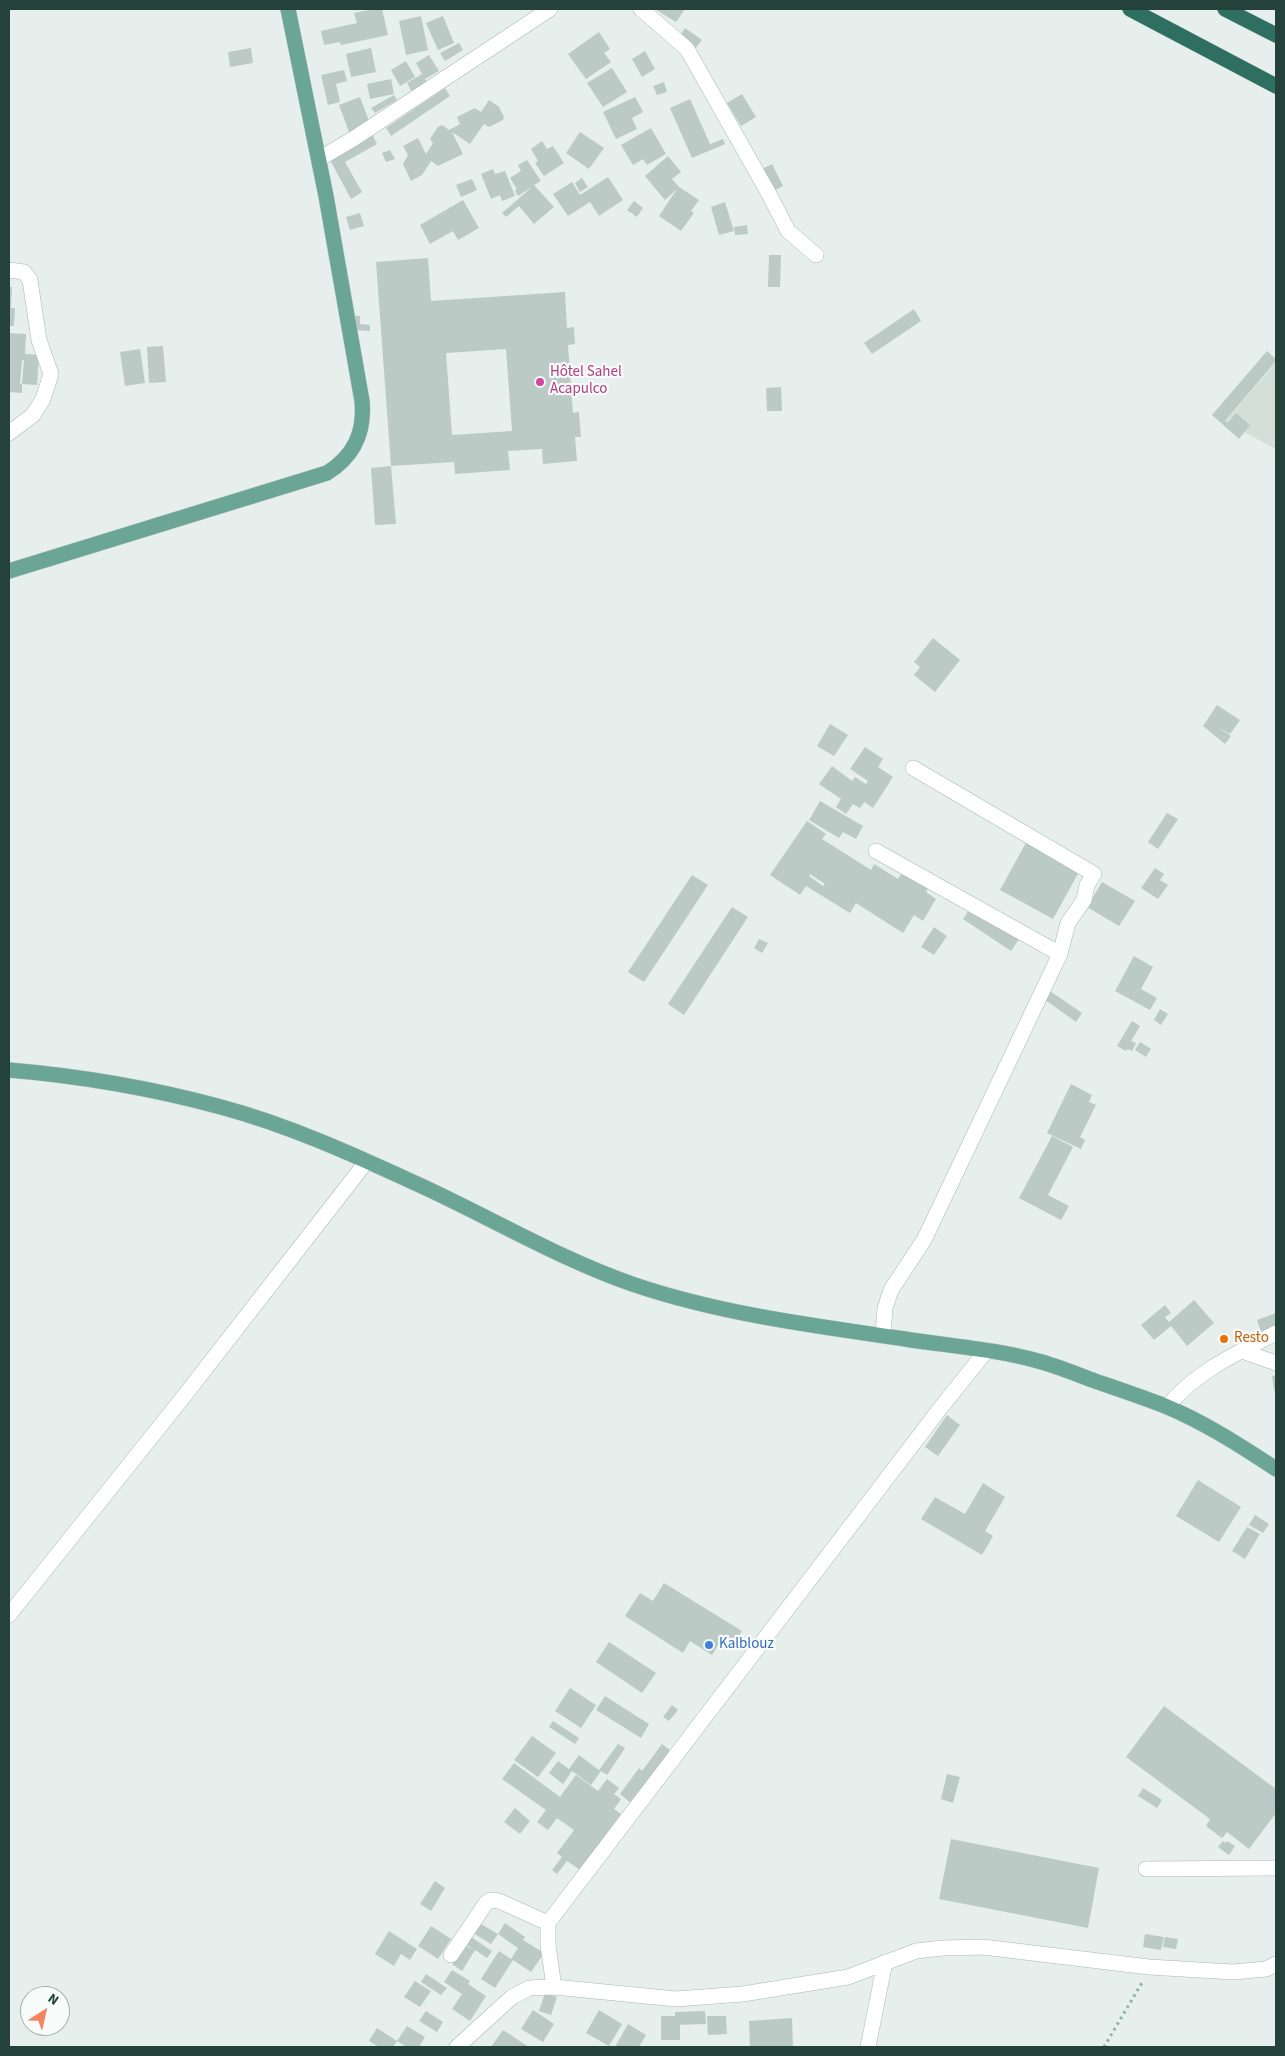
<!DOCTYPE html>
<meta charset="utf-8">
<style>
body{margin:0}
#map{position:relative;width:1285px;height:2056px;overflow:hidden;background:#e6efeb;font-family:"Source Sans 3",sans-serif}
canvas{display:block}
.frame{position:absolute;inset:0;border:10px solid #24423a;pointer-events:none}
.north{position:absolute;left:20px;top:1986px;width:50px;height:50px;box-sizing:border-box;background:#f7fbf9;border:1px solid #a3b1ad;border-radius:50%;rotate:35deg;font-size:14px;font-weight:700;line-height:20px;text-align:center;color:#24423a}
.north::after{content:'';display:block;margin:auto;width:18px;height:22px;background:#f4845f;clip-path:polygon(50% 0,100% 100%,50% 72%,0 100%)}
</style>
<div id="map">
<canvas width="1285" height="2056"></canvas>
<div class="frame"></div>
<div class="north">N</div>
</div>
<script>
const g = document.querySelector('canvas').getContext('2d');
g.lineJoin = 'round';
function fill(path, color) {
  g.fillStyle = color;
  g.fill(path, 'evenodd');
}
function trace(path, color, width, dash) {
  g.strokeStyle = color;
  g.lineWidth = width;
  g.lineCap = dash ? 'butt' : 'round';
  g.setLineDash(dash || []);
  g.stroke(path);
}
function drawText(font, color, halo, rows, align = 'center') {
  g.font = font + ' "Source Sans 3",sans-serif';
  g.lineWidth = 4.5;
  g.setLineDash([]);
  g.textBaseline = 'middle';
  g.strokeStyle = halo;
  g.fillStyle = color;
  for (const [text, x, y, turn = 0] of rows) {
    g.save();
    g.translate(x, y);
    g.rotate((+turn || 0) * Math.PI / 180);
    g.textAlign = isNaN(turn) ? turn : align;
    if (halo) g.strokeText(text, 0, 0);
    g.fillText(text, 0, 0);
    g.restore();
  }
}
fill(new Path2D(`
 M1276 362V449L1225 422Z`), '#d4dfda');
fill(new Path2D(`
 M374 9H382L388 35 341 45 340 42 324 45 321 31 357 23 354 13Z
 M655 9H685L676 22Z
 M421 16 428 50 406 55 399 21Z
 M443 16 454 43 438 50 426 23Z
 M685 28 702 40 695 49 679 37Z
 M599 32 610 49 604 53 611 62 586 79 568 54Z
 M459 43 463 50 445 61 440 53Z
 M251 48 253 63 230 67 228 52Z
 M371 48 376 72 351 77 346 54Z
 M645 51 655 69 642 77 632 59Z
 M429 55 439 71 425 79 428 84 412 92 407 83 422 74 416 63Z
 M406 61 415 77 400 86 391 70Z
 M612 68 627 92 603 107 587 83Z
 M344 70 347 81 336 84 340 102 328 105 321 75Z
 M391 79 394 94 370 99 367 84Z
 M664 82 667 92 657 95 653 86Z
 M445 88 450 96 391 136 386 128Z
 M742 94 756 117 741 126 727 103Z
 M394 95 397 100 375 113 371 108Z
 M360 97 370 124 349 132 339 105Z
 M635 97 643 112 632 118 637 129 616 139 603 112Z
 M690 99 710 144 723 139 725 144 692 158 670 108Z
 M489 100 499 107 504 117 503 120 489 127 484 124 470 144 452 132 463 154 438 166 431 161 422 175 411 181 403 164 408 155 403 146 418 138 426 154 433 143 430 139 438 127 442 125 449 130 460 124 457 117 475 108 481 112Z
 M651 128 666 154 647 165 643 159 633 165 621 145Z
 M580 132 604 148 589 169 566 153Z
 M372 134 377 144 345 162 362 192 351 199 329 158Z
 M542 141 547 149 553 146 564 163 544 176 535 163 538 161 531 149Z
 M390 150 395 159 386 162 382 153Z
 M668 156 681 172 672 179 679 187 699 200 691 211 694 213 681 231 659 216 677 189 665 200 645 176Z
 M527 160 541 181 534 185 554 207 534 224 519 206 506 217 502 213 532 187 518 196 515 191 517 189 510 178 521 171 518 165Z
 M772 164 783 186 773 191 762 169Z
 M493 169 495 174 505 171 515 196 502 201 500 195 491 199 481 174Z
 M608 177 623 200 599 216 590 202 568 216 553 194 572 182 580 195Z
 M582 178 588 187 580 192 575 183Z
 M472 179 477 190 461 197 456 185Z
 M463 200 479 228 458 240 453 231 430 244 420 225Z
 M634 201 643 208 637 217 627 210Z
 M725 202 734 231 719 235 711 207Z
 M360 213 364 226 350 230 346 217Z
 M747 225 748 234 735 235 734 227Z
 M769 255H781L780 287H768Z
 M428 258 431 301 565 292 567 328 574 327 575 344 568 345 573 413 579 412 581 437H575L577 461 543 464 542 449 508 451 510 470 455 474 454 462 391 466 376 262ZM506 349 512 431 452 435 446 353Z
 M9 287H12L11 308H15L14 326H9Z
 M914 309 921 321 872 354 864 343Z
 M342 315 360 316V324L370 325V331L342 329Z
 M9 333 26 334 25 354 39 355 37 385 22 384 24 360H22L20 384H22V393L9 392Z
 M163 346 166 382 149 383 147 347Z
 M140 349 145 383 125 386 120 352Z
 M1267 351 1276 359V361L1225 421 1228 423 1236 413 1250 425 1239 439 1212 415Z
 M781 387 782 411H767L766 388Z
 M391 466 396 524 375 525 371 468Z
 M933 638 960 660 935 692 914 675 920 667 914 662Z
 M1217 705 1240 720 1230 734 1216 726 1231 736 1225 744 1203 726Z
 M830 724 848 735 834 756 817 746Z
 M865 747 883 759 878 767 893 777 873 808 864 802 860 808 853 804 846 814 836 807 841 799 819 784 832 766 852 781 855 777 866 784 868 781 850 769Z
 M820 801 863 826 856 839 843 832 839 838 809 820Z
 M1167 813 1178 819 1158 849 1148 842Z
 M807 821 826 834 822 839 871 870 874 864 898 879 903 871 929 887 926 892 936 899 923 921 914 915 903 933 856 903 850 913 806 886 800 895 770 875ZM810 874 825 884 823 886 809 876Z
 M1027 841 1080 870 1053 919 1000 890Z
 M1155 868 1164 874 1160 880 1168 885 1158 899 1141 888Z
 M692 875 708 885 644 982 628 972Z
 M1102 882 1135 901 1119 926 1087 907Z
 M732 907 748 917 684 1015 668 1004Z
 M971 907 1019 939 1011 951 963 919Z
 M934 927 947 936 934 955 921 947Z
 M759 939 768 943 762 953 754 948Z
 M1134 956 1153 967 1141 989 1157 998 1150 1010 1115 991Z
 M1050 991 1082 1013 1076 1022 1044 999Z
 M1160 1009 1168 1014 1161 1025 1154 1020Z
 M1132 1021 1140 1026 1131 1041 1136 1043 1132 1051 1128 1049 1126 1051 1117 1046Z
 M1140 1042 1151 1049 1146 1057 1135 1050Z
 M1071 1084 1092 1095 1089 1102 1096 1105 1080 1137 1085 1140 1081 1149 1047 1133Z
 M1052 1136 1073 1147 1048 1195 1069 1206 1061 1220 1019 1198Z
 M1194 1300 1214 1323 1187 1346 1171 1326 1154 1340 1141 1325 1165 1305 1171 1313 1165 1317 1169 1322Z
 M1276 1313V1330L1262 1335 1257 1320Z
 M1276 1375V1390L1274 1391 1272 1376Z
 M947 1415 960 1425 938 1456 925 1447Z
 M1198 1480 1241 1507 1219 1542 1176 1516Z
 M983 1483 1005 1497 985 1531 993 1536 982 1555 921 1519 935 1497 965 1514Z
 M1255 1515 1269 1524 1263 1533 1249 1525Z
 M1247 1527 1260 1534 1245 1559 1232 1551Z
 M664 1583 742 1631 731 1649 720 1642 712 1655 690 1641 683 1653 625 1616 640 1593 653 1601Z
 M609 1642 656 1673 642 1693 596 1662Z
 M570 1688 596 1705 581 1728 555 1711Z
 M605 1696 649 1724 641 1738 596 1710Z
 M672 1705 678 1710 669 1721 663 1717Z
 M1164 1706 1276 1789V1813L1249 1849 1227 1832 1222 1838 1206 1826 1210 1819 1126 1757Z
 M553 1721 579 1738 575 1744 549 1727Z
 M532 1736 556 1753 538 1777 514 1760Z
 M618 1744 625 1748 607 1775 601 1771 591 1785 572 1771 563 1784 549 1773 558 1761 569 1769 579 1755 599 1770Z
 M662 1744 671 1751 632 1804 620 1794 639 1768 642 1771Z
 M514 1763 560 1797 576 1775 598 1791 607 1779 619 1788 614 1794 621 1799 614 1809 621 1814 580 1870 567 1861 557 1874 552 1870 562 1857 557 1853 574 1830 557 1818 548 1830 537 1822 546 1810 502 1779Z
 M947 1774 960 1777 953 1803 941 1799Z
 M1143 1788 1162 1800 1157 1808 1138 1796Z
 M515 1808 530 1821 520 1834 504 1822Z
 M951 1839 1099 1868 1088 1928 939 1899Z
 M1223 1841 1226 1843 1227 1841 1235 1846 1229 1855 1218 1847Z
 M435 1881 445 1888 431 1911 420 1904Z
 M479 1923 498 1934 505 1923 525 1937 523 1940 544 1953 531 1972 513 1960 495 1988 481 1979 499 1951 511 1959 518 1948 498 1934 491 1944 473 1933Z
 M431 1926 451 1939 438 1959 418 1946Z
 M389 1931 417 1949 410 1960 401 1954 394 1966 375 1954Z
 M1145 1934 1164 1937 1161 1950 1143 1947Z
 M471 1937 492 1951 487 1958 475 1950 462 1971 452 1964 465 1945 473 1950 466 1944Z
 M1165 1937 1178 1939 1176 1949 1163 1947Z
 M452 1970 470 1981 468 1984 486 1996 470 2021 452 2009 462 1994 444 1982Z
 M426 1974 447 1988 441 1995 421 1982Z
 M415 1981 431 1991 420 2007 404 1997Z
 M545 1993 557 1997 551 2015 539 2011Z
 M533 2010 554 2024 543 2042 521 2029Z
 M599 2010 622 2024 609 2046 586 2033Z
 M426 2011 443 2022 437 2032 419 2021Z
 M705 2011 706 2024 674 2025H680V2040H661V2016H675V2012Z
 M707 2016H726L727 2034 708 2035Z
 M792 2018 793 2047H750L749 2021Z
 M628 2024 646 2035 639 2047H615Z
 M407 2026 425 2037 419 2047H407L397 2041 393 2047H379L369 2041 377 2028 397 2041Z
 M503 2030 529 2047H491Z`), '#bbcac4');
const minor = new Path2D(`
 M641 9 687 49 769 194 788 231 816 255
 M319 159 353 139 550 9
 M9 270 24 272 30 280 39 340 51 374 43 399 33 415 9 433
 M913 768 1094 874 1087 885 1084 900 1068 923 1060 954
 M876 851 1060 954 924 1240 891 1290 885 1308 883 1335
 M1242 1351 1276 1363
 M1167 1407C1195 1372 1237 1353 1276 1333
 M9 1615 181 1400 367 1161
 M1146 1869 1276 1868
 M451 1955 486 1903 491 1900 499 1901 548 1923
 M554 1987 548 1945V1923L942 1406 987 1350
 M457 2047 512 1997 529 1988 554 1987 676 1999 743 1994 848 1977 916 1951 943 1948 983 1947 1149 1967 1233 1972 1266 1969 1276 1964
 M868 2047 885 1962`);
const major = new Path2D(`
 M9 571 327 473C354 456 365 433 362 401L326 196 288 9
 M9 1070C80 1076 151 1088 221 1107 288 1125 352 1154 415 1183 488 1216 559 1259 635 1285 721 1314 815 1326 905 1339 950 1346 995 1349 1038 1361 1057 1366 1076 1374 1095 1381 1118 1389 1142 1397 1165 1406 1204 1422 1241 1446 1276 1469`);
const highway = new Path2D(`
 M1130 9 1276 86
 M1225 9 1276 35`);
trace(minor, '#a8b8b2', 16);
trace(major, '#c2cac8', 16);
trace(highway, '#c2cac8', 16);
trace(new Path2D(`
 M1104 2047 1143 1981`), '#86b3a5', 3, [2.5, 4]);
trace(minor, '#fff', 15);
trace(major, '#6aa596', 15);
trace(highway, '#2f6f62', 15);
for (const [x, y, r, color] of [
 [540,382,5,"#d1479c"],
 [1224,1339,5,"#e8710a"],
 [709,1645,5,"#3f7fe0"]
]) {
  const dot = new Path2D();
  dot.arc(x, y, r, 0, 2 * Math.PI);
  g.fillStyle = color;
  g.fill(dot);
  trace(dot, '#f7fbf9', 2);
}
drawText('15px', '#b23c85', '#f7fbf9', [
 ["Hôtel Sahel",550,373],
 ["Acapulco",550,390]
], 'left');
drawText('15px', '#c56008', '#f7fbf9', [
 ["Resto",1234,1339]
], 'left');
drawText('15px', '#366cbe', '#f7fbf9', [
 ["Kalblouz",719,1645]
], 'left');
</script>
